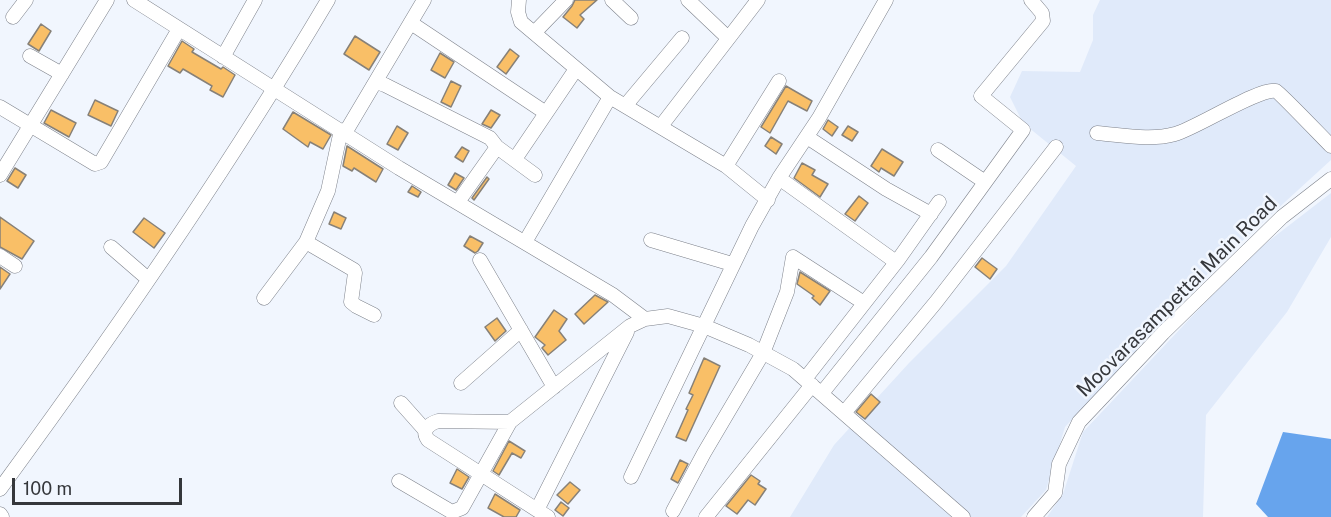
<!DOCTYPE html>
<style>
body{margin:0}
#map{position:relative;width:1331px;height:517px;overflow:hidden;background:#f1f6fe;font-family:"Public Sans",sans-serif}
canvas{display:block}
.scale{position:absolute;left:12px;top:478px;width:170px;height:27px;box-sizing:border-box;border:3px solid #35373b;border-top:0;padding-left:8px;font-size:18px;line-height:21px;white-space:nowrap;color:#35373b;-webkit-text-stroke:4px #f1f6fe;paint-order:stroke}
</style>
<div id="map">
<canvas width="1331" height="517"></canvas>
<div class="scale">100 m</div>
</div>
<script>
const g = document.querySelector('canvas').getContext('2d');
g.lineJoin = 'round';
function fill(path, color) {
  g.fillStyle = color;
  g.fill(path, 'evenodd');
}
function trace(path, color, width, dash) {
  g.strokeStyle = color;
  g.lineWidth = width;
  g.lineCap = dash ? 'butt' : 'round';
  g.setLineDash(dash || []);
  g.stroke(path);
}
function drawText(font, color, halo, rows, align = 'center') {
  g.font = font + ' "Public Sans",sans-serif';
  g.lineWidth = 5;
  g.setLineDash([]);
  g.textBaseline = 'middle';
  g.strokeStyle = halo;
  g.fillStyle = color;
  for (const [text, x, y, turn = 0] of rows) {
    g.save();
    g.translate(x, y);
    g.rotate((+turn || 0) * Math.PI / 180);
    g.textAlign = isNaN(turn) ? turn : align;
    if (halo) g.strokeText(text, 0, 0);
    g.fillText(text, 0, 0);
    g.restore();
  }
}
fill(new Path2D(`
 M1100 0H1331V160L1217 264 1065 427 1046 490 1021 517H790L834 445 909 363 1006 266 1076 166 1023 123 1010 97 1022 71 1080 72 1093 40V15Z
 M1331 193V237L1287 312 1206 415 1203 517H1047L1063 494 1083 432 1248 257Z`), '#e0eafa');
fill(new Path2D(`
 M1283 432 1331 439V517H1268L1256 504Z`), '#67a4ed');
const building = new Path2D(`
 M575 0H597L580 15 584 19 577 28 563 17 572 6Z
 M41 24 51 31 39 51 28 44Z
 M355 36 380 52 369 70 344 54Z
 M182 41 194 49 192 52 221 69 223 67 235 75 223 97 210 90 212 86 183 69 180 73 168 66Z
 M510 49 519 56 506 74 497 67Z
 M440 53 454 62 445 78 431 70Z
 M451 81 461 86 451 107 441 102Z
 M786 86 812 101 807 111 788 101 770 133 761 127Z
 M95 100 118 111 111 126 88 115Z
 M51 110 76 123 69 137 44 123Z
 M491 110 500 115 491 128 482 124Z
 M293 112 331 135 323 149 310 142 308 147 283 129Z
 M828 120 838 127 832 136 823 129Z
 M397 126 408 133 398 150 387 144Z
 M848 126 858 132 852 141 842 135Z
 M771 137 782 144 776 154 765 146Z
 M347 146 383 169 376 182 354 168 352 171 343 166Z
 M462 147 469 151 463 162 455 157Z
 M882 149 903 162 894 176 881 168 879 172 871 166Z
 M802 163 815 170 812 175 828 184 820 197 794 178Z
 M15 168 26 175 18 188 7 181Z
 M455 173 464 178 456 190 448 185Z
 M487 177 489 179 474 200 472 198Z
 M412 186 421 192 418 197 408 192Z
 M859 196 868 203 855 221 845 214Z
 M334 212 346 218 341 229 329 224Z
 M0 217 34 241 22 259 0 247Z
 M144 218 165 233 154 248 133 232Z
 M470 236 483 243 478 251 475 253 464 246Z
 M982 258 997 269 990 279 975 267Z
 M0 267 10 274 0 289Z
 M800 272 830 291 820 305 812 298 814 296 797 284Z
 M595 295 608 302 584 324 575 314Z
 M554 310 567 319 559 331 566 340 548 355 542 348 545 345 535 337Z
 M497 318 506 331 495 341 485 327Z
 M704 358 720 366 686 441 676 437 688 410 686 409 693 395 689 393Z
 M871 394 880 402 865 419 856 412Z
 M509 441 525 451 521 458 512 453 499 475 493 471Z
 M680 460 688 464 678 483 671 479Z
 M457 469 469 477 462 489 450 483Z
 M751 475 760 481 758 484 766 489 755 505 748 500 737 514 726 506Z
 M570 482 580 490 568 504 557 495Z
 M495 494 520 510 516 517H504L488 508Z
 M561 502 569 508 563 516 555 510Z`);
fill(building, '#f9bf67');
trace(building, '#878178', 1.5);
const minor = new Path2D(`
 M134 0 399 168 613 295 645 319
 M519 0 518 12 521 22 610 97 726 166 768 200
 M612 0 631 18
 M688 0 728 38
 M13 17 26 0
 M411 23 546 113
 M534 33 566 0
 M30 56 62 74
 M223 57 255 0
 M376 82 385 85 490 138 497 147 458 202
 M625 106 682 38
 M0 107 95 164 101 162 179 29
 M661 126 758 0
 M341 130 328 191 306 242 354 270 355 273 351 302 356 306 374 315
 M345 133 424 0
 M1097 133C1122 135 1151 141 1175 134 1195 129 1260 87 1276 91 1280 93 1323 138 1331 146
 M807 137 886 189 931 214
 M497 147 535 175
 M938 150 985 182
 M515 159 576 69
 M726 166 779 81
 M0 175 107 0
 M779 178 896 262
 M651 240 732 264
 M525 242 610 97
 M111 247 148 279
 M0 256 15 266
 M480 260 554 387
 M264 298 306 242
 M805 379 898 260 939 202
 M461 383 521 330
 M822 393 931 257 1023 130 981 96 1043 21 1042 13 1031 0
 M401 403 425 430
 M844 413 936 302 1056 147
 M631 477 752 226 779 178 819 118 886 0
 M399 481 452 512 462 508 510 422
 M0 489C116 331 228 169 328 0
 M537 510 627 332
 M673 511 704 453 763 353 787 292 793 257 864 303
 M0 514 2 517
 M548 517 428 440C421 430 429 424 438 421L510 422 630 326 645 319 668 316 704 326 749 345 793 369 963 517
 M706 517 812 385
 M1034 517 1055 493 1059 464 1079 422 1163 333 1282 217 1331 179`);
trace(minor, '#7d818a', 15);
trace(minor, '#fff', 14);
drawText('20px', '#35373b', '#f1f6fe', [
 ["Moovarasampettai Main Road",1177,297,-45]
]);
</script>
